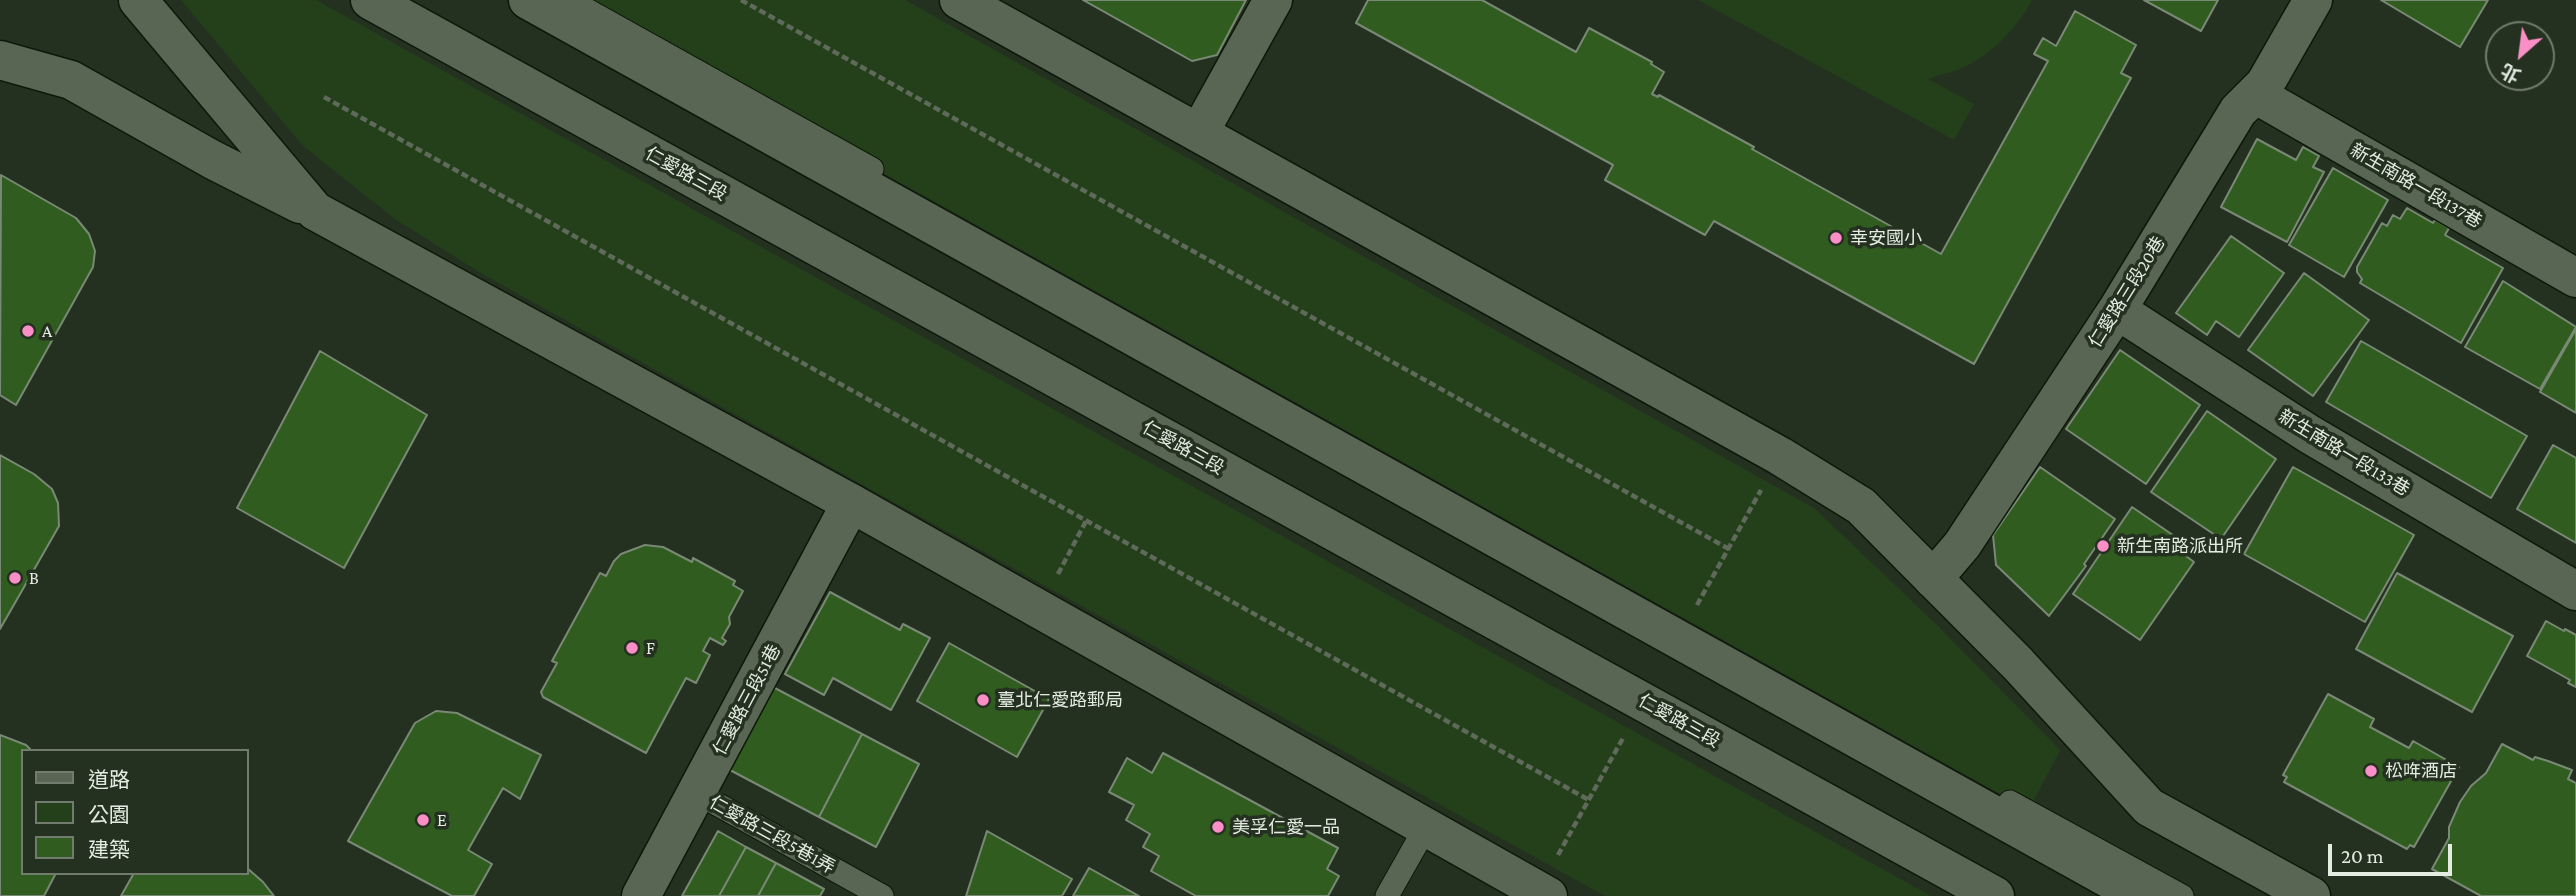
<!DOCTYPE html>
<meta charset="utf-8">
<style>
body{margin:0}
#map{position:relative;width:2576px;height:896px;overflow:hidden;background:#243120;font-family:"Crimson Pro","Noto Sans TC",serif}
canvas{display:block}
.legend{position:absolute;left:21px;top:749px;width:228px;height:126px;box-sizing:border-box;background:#243120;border:2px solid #717c6e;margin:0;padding:9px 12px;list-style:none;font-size:21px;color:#e4ece2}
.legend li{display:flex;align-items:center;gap:14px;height:35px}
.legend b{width:35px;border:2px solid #717c6e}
.north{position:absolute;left:2485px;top:21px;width:70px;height:70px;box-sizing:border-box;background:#243120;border:2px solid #717c6e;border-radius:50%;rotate:208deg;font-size:19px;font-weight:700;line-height:28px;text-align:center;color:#e4ece2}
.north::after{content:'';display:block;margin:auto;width:24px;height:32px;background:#fa8fc7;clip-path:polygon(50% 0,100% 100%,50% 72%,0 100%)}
.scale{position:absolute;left:2328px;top:844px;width:124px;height:32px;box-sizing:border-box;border:4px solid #e4ece2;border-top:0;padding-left:9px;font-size:21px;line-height:24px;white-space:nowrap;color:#e4ece2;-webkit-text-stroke:5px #243120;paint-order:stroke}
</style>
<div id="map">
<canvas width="2576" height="896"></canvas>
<ul class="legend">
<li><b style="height:9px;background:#596654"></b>道路</li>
<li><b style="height:19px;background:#24401a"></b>公園</li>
<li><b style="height:19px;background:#305d1f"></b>建築</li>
</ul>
<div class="north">北</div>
<div class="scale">20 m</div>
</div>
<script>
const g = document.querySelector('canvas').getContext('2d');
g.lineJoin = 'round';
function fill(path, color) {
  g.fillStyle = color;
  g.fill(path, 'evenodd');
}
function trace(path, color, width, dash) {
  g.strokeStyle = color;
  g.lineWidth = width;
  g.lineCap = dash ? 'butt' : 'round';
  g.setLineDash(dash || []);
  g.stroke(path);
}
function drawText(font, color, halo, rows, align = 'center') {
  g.font = font + ' "Crimson Pro","Noto Sans TC",serif';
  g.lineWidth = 7;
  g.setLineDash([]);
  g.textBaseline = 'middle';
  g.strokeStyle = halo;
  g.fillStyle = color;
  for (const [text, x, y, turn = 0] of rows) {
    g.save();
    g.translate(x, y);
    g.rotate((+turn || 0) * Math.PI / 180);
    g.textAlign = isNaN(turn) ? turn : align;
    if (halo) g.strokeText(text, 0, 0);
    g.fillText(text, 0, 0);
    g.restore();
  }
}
fill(new Path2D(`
 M181 0H316L1931 896H1605L484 275 395 219 303 146Z
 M572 0H905L1814 508 1938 626 2060 750 2029 810Z
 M1698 0H2032C2016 29 1991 56 1960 69 1950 73 1938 75 1928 79L1974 104 1954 140Z`), '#24401a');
const building = new Path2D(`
 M1083 0H1246L1217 55 1192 61Z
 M1368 0H1482L1576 52 1589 28 1652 62 1651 64 1664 72 1652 94 1658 97 1659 95 1754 147 1752 149 1941 254 2048 61 2034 54 2043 38 2056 46 2075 11 2136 45 2121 73 2131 78 1974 364 1714 221 1705 235 1605 180 1613 165 1356 23Z
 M2144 0H2218L2201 31Z
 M2381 0H2488L2460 47Z
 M2257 139 2296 160 2303 147 2319 156 2313 167 2324 172 2287 242 2221 207Z
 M2333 168 2388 200 2344 277 2289 245Z
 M1 175 76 218 89 234 95 251 93 267 16 405 0 395Z
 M2407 208 2433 223 2435 220 2449 228 2445 235 2503 268 2461 343 2360 283 2362 279 2357 272V267L2382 223 2387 226 2393 215 2400 219Z
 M2231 236 2284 273 2239 337 2216 321 2207 335 2176 313Z
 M2304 273 2369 320 2313 396 2248 350Z
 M2503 281 2576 327 2540 389 2465 347Z
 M2576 329V413L2540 392Z
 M2361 341 2527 436 2491 498 2326 402Z
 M2120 350 2200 405 2146 484 2066 429Z
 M320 351 427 415 344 568 237 508Z
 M2207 411 2276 459 2221 539 2151 492Z
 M2553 445 2576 458V543L2517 509Z
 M0 455 34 474 52 489 58 503 59 526 0 629Z
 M2040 467 2115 519 2084 564 2086 566 2049 616 1996 565 1993 535Z
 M2293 467 2414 535 2365 622 2244 554Z
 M2132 507 2183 542 2178 550 2194 562 2140 640 2073 594Z
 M645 545 663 547 692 562 693 558 735 581 733 585 743 591 729 617 730 624 722 638 726 641 723 645 710 638 703 651 710 655 696 683 686 678 646 753 543 697 541 692 557 663 552 661 600 573 606 576 614 561 621 554Z
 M2397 573 2513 636 2472 712 2356 649Z
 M830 592 900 630 903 624 930 638 891 710 833 678 824 695 785 674Z
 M2546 621 2564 631 2565 629 2576 635V687L2568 683 2570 680 2527 656Z
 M949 643 1049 699 1017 757 917 701Z
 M771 686 862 734 819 817 728 769Z
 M2328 694 2374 719 2370 727 2409 748 2413 741 2459 767 2414 847 2410 845 2407 849 2284 782 2287 777 2283 775Z
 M436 711 457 713 541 755 520 799 503 788 468 850 492 864 474 896H452L348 841 415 723Z
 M862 734 919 764 876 847 819 817Z
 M0 735 26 745 32 751H23V873H56L44 896H0Z
 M2502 744 2533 760 2535 757 2548 761 2572 770 2568 779 2576 783V896H2481L2432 869 2449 838V827L2460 802 2471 786 2486 773Z
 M1163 753 1338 848 1327 869 1339 876 1328 896H1196L1151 871 1159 856 1143 847 1150 834 1126 820 1134 805 1109 792 1127 758 1152 773Z
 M718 831 746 847 719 896H682Z
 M987 831 1072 879 1062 896H966Z
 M746 847 776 863 758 896H719Z
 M776 863 824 889 820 896H758Z
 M247 868 263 882 274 896H121L134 873H247Z
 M1089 868 1139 896H1073Z`);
fill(building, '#305d1f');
trace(building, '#7a8976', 2);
const service = new Path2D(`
 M569 0 872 169
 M697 793 882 896
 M2010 802 2182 896
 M1387 896 1426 827`);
const minor = new Path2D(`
 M2255 94 2576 278
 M1199 133 1273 0
 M2117 310 2309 434 2576 591
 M1933 579 1962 545 2117 310 2238 111 2265 84 2313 0
 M641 896 851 503`);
const secondary = new Path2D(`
 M138 0 315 211 851 503 1548 896
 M370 0 1995 896
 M528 0 2140 896
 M959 0 1780 456 1861 506 2018 664 2149 807 2311 896
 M0 60 71 80 213 160 300 204`);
trace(service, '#0d180a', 25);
trace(minor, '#0d180a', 41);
trace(secondary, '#0d180a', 41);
trace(new Path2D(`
 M741 0 1729 549
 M324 97 1589 800
 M1058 574 1086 521
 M1697 605 1761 490
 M1558 855 1623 738`), '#5f6a5b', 4.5, [7, 3.5]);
trace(service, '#596654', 23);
trace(minor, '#596654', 38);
trace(secondary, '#596654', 38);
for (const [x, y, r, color] of [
 [1836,238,7,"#fa8fc7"],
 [28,331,7,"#fa8fc7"],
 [2103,546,7,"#fa8fc7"],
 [15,578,7,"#fa8fc7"],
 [632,648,7,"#fa8fc7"],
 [983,700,7,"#fa8fc7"],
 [2371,771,7,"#fa8fc7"],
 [423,820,7,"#fa8fc7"],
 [1218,827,7,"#fa8fc7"]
]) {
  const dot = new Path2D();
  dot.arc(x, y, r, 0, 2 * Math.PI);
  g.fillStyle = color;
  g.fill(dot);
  trace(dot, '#243120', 2.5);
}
drawText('18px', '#e4ece2', '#243120', [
 ["仁愛路三段",686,174,29],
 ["新生南路一段137巷",2416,186,30],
 ["仁愛路三段20巷",2127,292,-58],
 ["仁愛路三段",1183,448,29],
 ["新生南路一段133巷",2344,453,31],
 ["仁愛路三段51巷",747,700,-62],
 ["仁愛路三段",1679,721,29],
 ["仁愛路三段5巷1弄",772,835,29]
]);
drawText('18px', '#e4ece2', '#243120', [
 ["幸安國小",1850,238],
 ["A",42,331],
 ["新生南路派出所",2117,546],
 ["B",29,578],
 ["F",646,648],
 ["臺北仁愛路郵局",997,700],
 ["松哖酒店",2385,771],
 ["E",437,820],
 ["美孚仁愛一品",1232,827]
], 'left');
</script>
